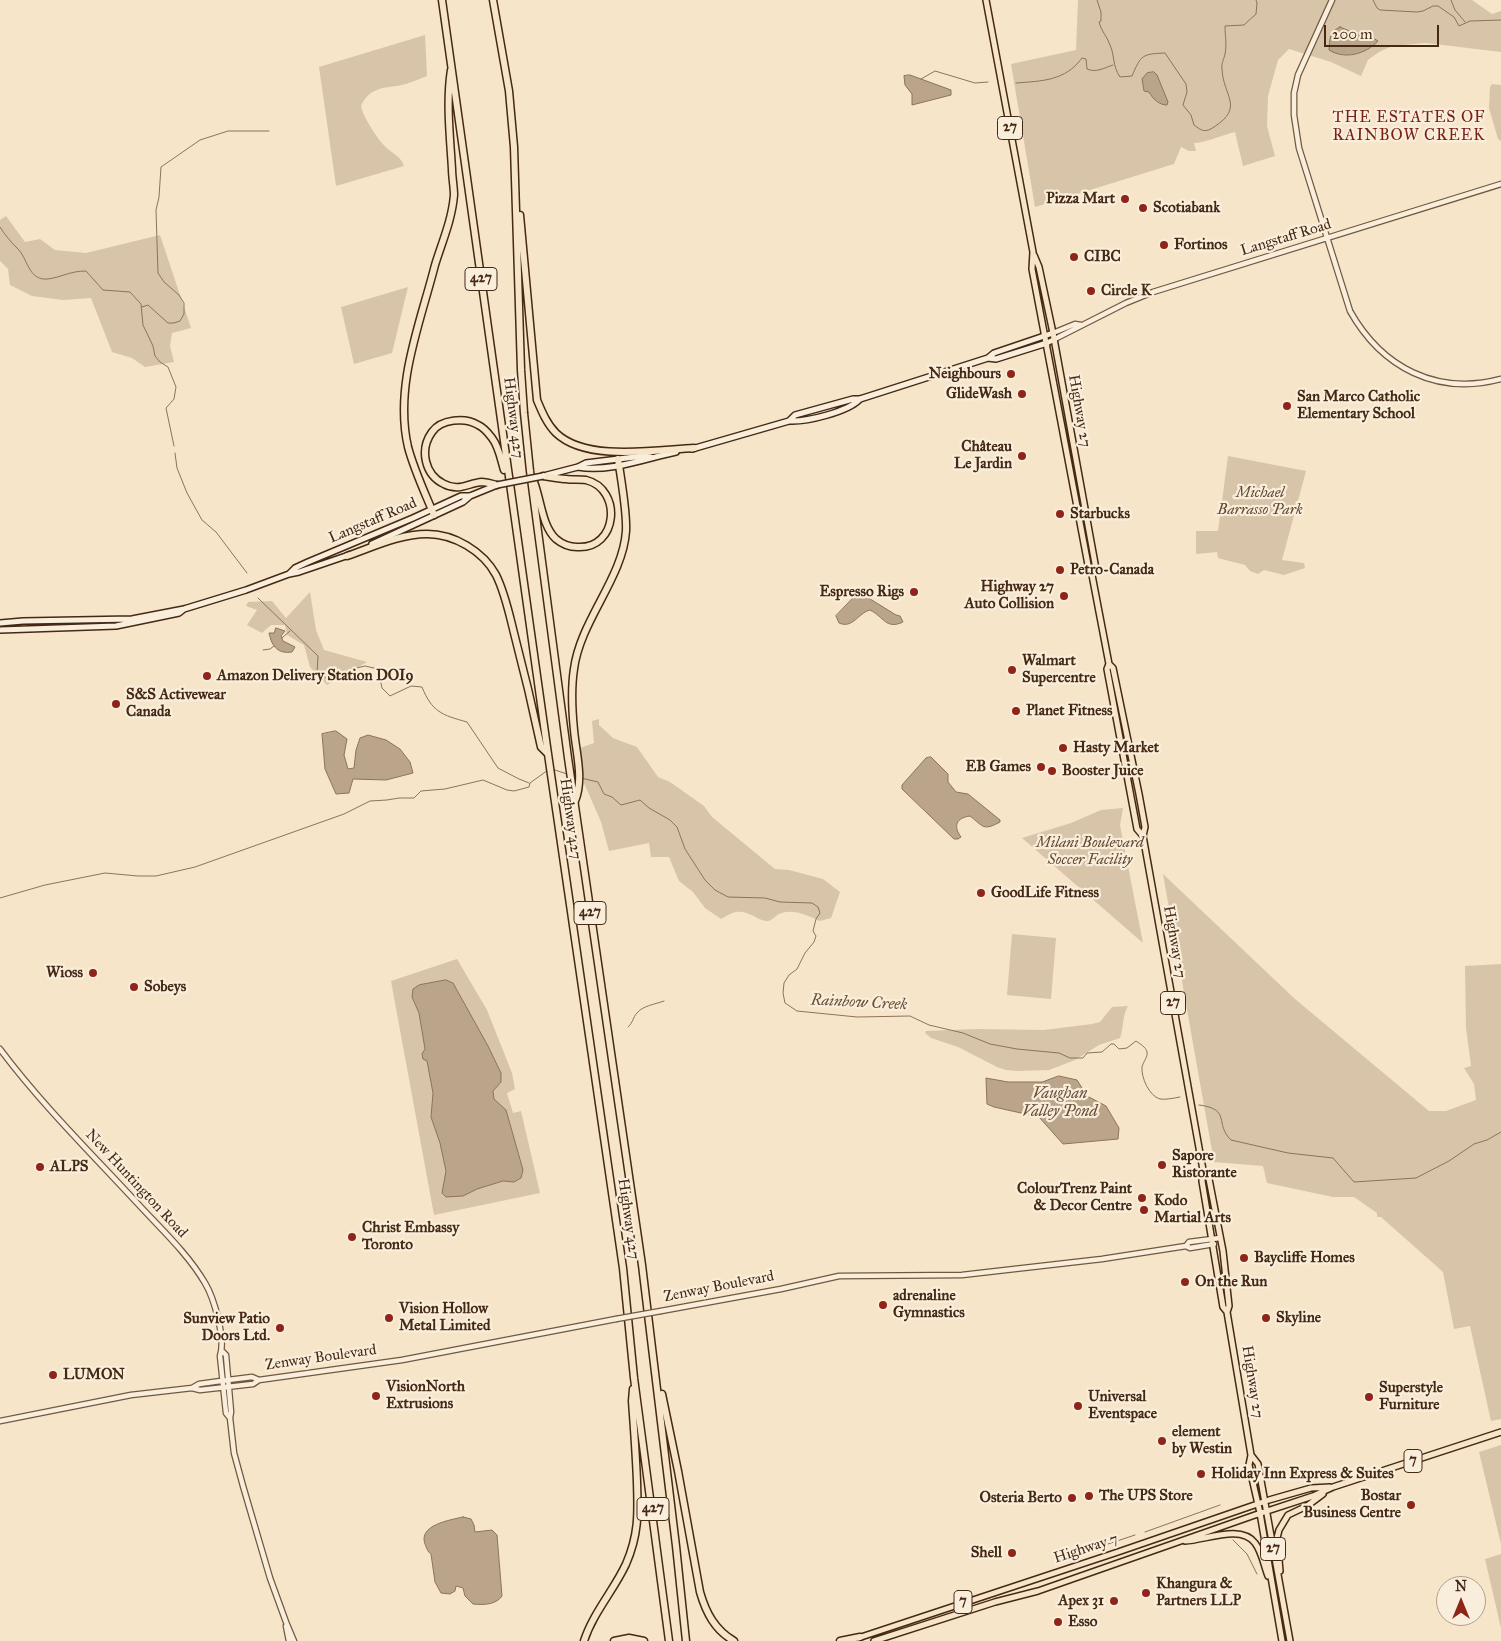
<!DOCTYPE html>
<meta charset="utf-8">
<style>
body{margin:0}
#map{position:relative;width:1501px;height:1641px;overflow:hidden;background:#f6e5c8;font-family:"IM FELL Great Primer",serif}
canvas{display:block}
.north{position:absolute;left:1436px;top:1576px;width:50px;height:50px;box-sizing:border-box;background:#f9eedb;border:1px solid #b19f8b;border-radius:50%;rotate:0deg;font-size:14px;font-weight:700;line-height:20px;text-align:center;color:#462914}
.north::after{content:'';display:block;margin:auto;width:18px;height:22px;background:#8f2418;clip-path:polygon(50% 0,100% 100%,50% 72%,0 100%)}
.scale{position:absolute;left:1324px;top:25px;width:115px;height:22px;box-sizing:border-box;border:2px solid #462914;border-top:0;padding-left:6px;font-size:15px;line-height:18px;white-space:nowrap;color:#462914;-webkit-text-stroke:4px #f9eedb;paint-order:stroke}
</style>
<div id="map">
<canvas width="1501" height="1641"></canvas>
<div class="north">N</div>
<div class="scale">200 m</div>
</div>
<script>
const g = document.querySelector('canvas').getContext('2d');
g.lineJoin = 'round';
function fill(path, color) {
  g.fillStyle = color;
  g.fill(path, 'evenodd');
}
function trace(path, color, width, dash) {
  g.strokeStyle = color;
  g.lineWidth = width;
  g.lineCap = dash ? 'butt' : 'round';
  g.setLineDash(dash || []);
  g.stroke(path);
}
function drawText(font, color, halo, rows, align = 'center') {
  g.font = font + ' "IM FELL Great Primer",serif';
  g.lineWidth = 4.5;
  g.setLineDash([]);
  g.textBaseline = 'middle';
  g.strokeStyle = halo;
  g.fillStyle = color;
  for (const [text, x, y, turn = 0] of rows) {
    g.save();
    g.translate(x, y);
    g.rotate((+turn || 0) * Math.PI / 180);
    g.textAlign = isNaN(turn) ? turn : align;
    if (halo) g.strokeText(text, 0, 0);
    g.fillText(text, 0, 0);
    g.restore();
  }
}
fill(new Path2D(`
 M1078 0H1472L1492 14 1501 11V52L1426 43 1392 46 1379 52 1368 60 1361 76 1331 62 1289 49 1278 60 1268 96 1267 126 1275 156 1243 166 1235 132C1223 135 1204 143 1194 143L1196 151H1189L1181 147 1174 164 1035 207 1011 64 1076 50Z
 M425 35 427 76C417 80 408 84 397 86 380 88 369 89 361 106 363 117 379 142 388 149 395 155 401 157 404 166L336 186 319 67Z
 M1492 84 1501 85V141L1498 139 1489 108 1490 87Z
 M6 216 25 242 40 239 55 250 86 253 160 235 191 328 172 333 170 346 174 362 145 367 132 358 112 352 91 298 63 300 32 296 10 285 8 269 0 261V220Z
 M408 287 392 353 354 364 341 307Z
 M1228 456 1306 471 1282 560 1304 563 1305 568 1284 575 1264 570 1258 574 1250 571 1245 565 1218 558 1217 552 1196 554V531H1218Z
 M310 592 316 630 324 650 367 662 327 685 310 667 304 645 287 635 285 625H271L262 633 247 625 257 610 246 606 248 602 272 601 286 618Z
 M599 719V725L613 738 637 747 658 777 670 782 704 806 712 817 775 869 789 870 823 879 840 892 831 918 820 921C807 915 792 908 779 914 774 917 771 922 765 921 761 920 757 918 754 916 739 909 734 911 721 919L705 908 693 892 679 881 669 857H651L649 843 609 851 601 822 584 783 580 748 594 743 592 721Z
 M1123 808 1120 825 1143 943 1022 838 1071 823 1101 810Z
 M1163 874 1295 999 1429 1111H1446L1476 1100 1474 1084 1464 1068 1471 1066 1466 1028 1465 966 1501 964V1419L1491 1421 1470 1326 1454 1329 1443 1272 1381 1217H1377V1213L1354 1197H1333L1267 1183 1263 1166 1214 1162Z
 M1012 934 1056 938 1051 999 1007 995Z
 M457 959 487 1010 512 1073 515 1089 507 1093 513 1113 521 1111 540 1193 434 1215 391 981Z
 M1128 1006C1122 1016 1124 1027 1120 1038L1099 1045 1075 1060 1049 1070 1017 1071 1006 1070 997 1067 958 1047 931 1038 925 1033 926 1031 976 1029 1044 1030 1092 1024 1100 1022 1112 1007Z
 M1501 1445V1544L1479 1452Z
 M1501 1554V1628L1485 1559Z`), '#d8c5a9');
const water = new Path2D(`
 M1340 27 1361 36 1373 38 1378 41C1366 54 1345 60 1329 50 1330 39 1329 32 1340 27Z
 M1154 72 1157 75 1168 102 1167 105C1159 105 1153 99 1149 92L1144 91 1142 79 1147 73Z
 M910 75 951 90V95L912 105V94L905 85 904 76Z
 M857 594H862L896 615 900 616 903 622C886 630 884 617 870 610 858 613 853 629 839 623L836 616Z
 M276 628 285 631 281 636 283 641 295 647 292 652C278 654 272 647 269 633H274Z
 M336 731 347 739 344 755 348 769 354 768 356 750 360 738 368 735 386 740 400 749 410 762 413 773 386 780 353 779 349 793 336 794 325 769 322 734Z
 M931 757 948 774V782L956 792 968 794 1000 820V822C983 831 984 827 970 816 956 818 953 826 961 837L958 839H954L902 789V785L926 758Z
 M446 980 453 983 488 1046 501 1073V1082L493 1091 494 1099 506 1110 523 1170 521 1178 514 1182 503 1181 477 1189 463 1196 446 1197 442 1193 446 1171 440 1143 431 1117 433 1093 427 1061 423 1059 422 1054 425 1049 419 1013 412 997 413 989 419 985Z
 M1059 1076 1077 1080 1087 1096 1106 1106 1119 1128 1118 1139 1063 1144 1039 1117 994 1107 987 1104 986 1078 1008 1082H1042Z
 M463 1517 471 1519 474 1525 475 1532 492 1530 497 1535 502 1596C496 1605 483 1605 473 1604L465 1596 463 1588 456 1586 455 1591 450 1594 441 1593 435 1582 431 1554C427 1551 427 1549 425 1544 418 1525 450 1520 463 1517Z`);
fill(water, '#baa58b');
trace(water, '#8c735b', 1);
trace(new Path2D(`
 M1097 0 1101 12V21L1099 22C1101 31 1107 36 1110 45 1115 56 1112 65 1120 77L1132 76C1141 55 1142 54 1165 53L1186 84 1187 92 1183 105 1191 115 1194 125C1202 131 1205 133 1214 127 1245 107 1223 96 1222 69 1221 64 1224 59 1225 54 1227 45 1225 35 1225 26L1244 25 1256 14 1257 3 1256 0
 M1373 0 1377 8 1380 10 1417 12 1423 11 1433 6H1438L1454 17 1459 26 1470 21 1501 20
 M1451 0 1455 10 1465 22
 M921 79 935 71 975 83 988 82
 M1016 83C1042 81 1065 81 1082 58L1086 59 1087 69C1096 73 1104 68 1113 65
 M0 227C5 235 10 241 17 248 28 258 28 281 48 279 62 277 70 271 86 271L103 290 130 292 141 304 143 325 153 346 155 356 160 362 168 367 176 387 174 399 166 408 174 446
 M142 307 148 305 168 323H174L180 321 184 314V303L179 295 164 282 158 273 156 210 159 197 161 167 200 140 228 131H269
 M175 453 177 468 187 493 202 520 216 532 247 573
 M258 598 318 656 317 673 321 677 334 679 352 669 365 666 378 669 382 688 390 696 411 686 422 687C432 712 442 715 467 722L498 768 519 779 529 783
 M282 638 290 631
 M263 650 270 649 274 646
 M552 769 567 774
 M581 778 598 782 604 794 612 797 621 805 640 800 649 808 670 820 677 827 685 849 705 880 715 890 728 897 765 898 780 902 812 903 818 907 820 913 816 919 813 931 816 936 814 942 805 953 797 969 789 975 784 983 783 993 785 1003 797 1011 857 1017 910 1016 929 1025 963 1033 990 1044 1017 1049 1059 1053 1070 1058H1083L1087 1053 1102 1052 1111 1044H1114L1119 1049 1127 1048 1136 1041C1140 1044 1146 1047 1147 1052 1148 1057 1143 1062 1142 1067 1141 1077 1149 1096 1160 1099 1166 1100 1174 1098 1180 1097
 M0 898 45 885 105 873 138 876H156L195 867 344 814 370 801 387 800 399 798H414L421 791 445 789 483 780 507 790 514 791 529 787 530 783 548 770
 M628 1027C633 1023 633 1017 637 1013 642 1006 656 1004 664 1001
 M1199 1105C1232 1109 1214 1124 1231 1140L1288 1153 1333 1158 1354 1182 1416 1178 1449 1161 1474 1144 1487 1140 1501 1132
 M1145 1532 1220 1505
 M1233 1540 1247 1554 1257 1574
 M1108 1544 1135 1535`), '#8c735b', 1);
const tertiary = new Path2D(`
 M1332 0 1298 75 1294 93V115L1299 148 1350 311C1382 368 1437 396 1501 379
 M1053 333 1075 324 1081 325
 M1047 343 1126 303 1153 292 1501 184
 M0 1049C42 1105 92 1154 139 1205 162 1230 188 1254 205 1283 214 1298 226 1339 220 1356L226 1413 230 1418
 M1186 1246 1189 1242 1220 1238
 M661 1311 781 1289 839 1276 962 1275 1102 1259 1186 1246 1190 1248 1214 1244
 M222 1351 226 1355 231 1412 230 1418 234 1453 243 1486 270 1578 286 1622 294 1641
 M192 1388 199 1384 228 1380 252 1377 259 1380
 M0 1421 131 1395 192 1388 200 1390 253 1384 259 1380 402 1360 616 1319
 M286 1626 289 1641`);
const secondary = new Path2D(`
 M988 358 994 353 1053 333
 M789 421 795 415 853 399H860L988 358 996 359 1047 343
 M692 449 789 421C806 422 848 412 860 399
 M578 467C608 473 647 458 676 452
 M547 475 578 467 586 463 643 456 651 457
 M372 544 463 502 470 496
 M289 574 295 568 308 562 413 518 461 496H470L497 485
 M0 623 23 621 132 619 184 609 246 590 289 574 299 572 349 555
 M0 630 116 626 179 613 184 609`);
const primary = new Path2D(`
 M986 0 1033 252 1032 269 1089 570 1092 575 1109 664 1113 668 1139 794 1145 827 1143 836 1203 1170 1202 1181 1223 1307 1227 1312 1251 1455 1249 1465 1260 1513 1282 1641
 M1034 255 1039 267 1053 333 1096 569 1092 575
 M1109 664 1107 669 1137 829 1143 836
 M1204 1171 1209 1179 1223 1251 1229 1306 1227 1312
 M1251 1455 1258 1464 1290 1641
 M1185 1541C1206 1540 1241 1524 1255 1543 1262 1552 1264 1566 1268 1576
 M1280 1571 1277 1538 1279 1530 1288 1515 1307 1506 1323 1494
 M858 1638 1118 1552 1269 1500 1311 1488 1330 1487
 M874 1641 995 1602 1038 1591 1255 1515 1313 1496 1333 1487 1501 1432`);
const motorway = new Path2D(`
 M442 0 548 754 623 1268 634 1378 669 1641
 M493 0 509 91 514 147 521 370 524 413 530 471 568 758 642 1265 676 1546 686 1641
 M520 215 537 400C542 412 547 424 556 433 586 462 656 450 694 448
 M534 482C541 500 542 526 556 539 562 544 569 547 577 547 618 550 623 489 586 480 580 479 572 480 566 479 559 479 551 477 543 476
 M497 485C492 484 486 482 482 482 468 483 459 492 444 484 425 475 419 450 432 432 441 419 465 417 478 425 483 427 489 434 492 438 499 447 501 460 504 470
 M434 515C425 493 414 470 408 447 394 386 420 324 435 265 442 242 452 220 454 195 454 187 452 177 452 169 450 136 446 102 451 70
 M347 556C373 547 400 534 427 534 454 534 483 551 496 575 505 593 509 613 514 633 524 671 533 709 541 747L548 754
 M575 801C584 779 576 753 574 730 572 710 571 688 574 669 580 621 623 578 626 531 627 512 621 478 618 459
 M662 1394 678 1471 700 1592C706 1613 715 1630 734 1641
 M584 1641C593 1613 614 1590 626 1564 639 1534 638 1513 637 1482 636 1455 634 1428 632 1401L633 1389
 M614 1641 629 1638 644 1641
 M840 1641 860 1637`);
trace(tertiary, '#725841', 7);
trace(secondary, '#462914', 8);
trace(primary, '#462914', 8);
trace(motorway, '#462914', 9);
trace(tertiary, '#f9eedb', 4.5);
trace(secondary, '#f9eedb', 5);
trace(primary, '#f6e5c8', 5);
trace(motorway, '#f6e5c8', 6);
const tertiaryBridge = new Path2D(`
 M616 1319 661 1311`);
const secondaryBridge = new Path2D(`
 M497 485 543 476`);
trace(tertiaryBridge, '#725841', 7, []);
trace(secondaryBridge, '#462914', 8, []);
trace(tertiaryBridge, '#f9eedb', 4.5);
trace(secondaryBridge, '#f9eedb', 5);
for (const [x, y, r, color] of [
 [1125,199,5,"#8f2418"],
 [1143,208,5,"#8f2418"],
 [1164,245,5,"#8f2418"],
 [1074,257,5,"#8f2418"],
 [1091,291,5,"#8f2418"],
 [1011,374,5,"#8f2418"],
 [1022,394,5,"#8f2418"],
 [1287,406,5,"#8f2418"],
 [1022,456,5,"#8f2418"],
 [1060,514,5,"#8f2418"],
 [1060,570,5,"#8f2418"],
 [914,592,5,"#8f2418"],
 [1064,596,5,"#8f2418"],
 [1012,670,5,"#8f2418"],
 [207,676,5,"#8f2418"],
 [116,704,5,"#8f2418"],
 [1016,711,5,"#8f2418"],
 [1063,748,5,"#8f2418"],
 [1041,767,5,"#8f2418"],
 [1052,771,5,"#8f2418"],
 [981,893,5,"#8f2418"],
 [93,973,5,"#8f2418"],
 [134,987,5,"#8f2418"],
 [1162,1165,5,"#8f2418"],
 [40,1167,5,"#8f2418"],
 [1142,1198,5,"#8f2418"],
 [1144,1210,5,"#8f2418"],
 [352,1237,5,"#8f2418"],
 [1244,1258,5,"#8f2418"],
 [1185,1282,5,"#8f2418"],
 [883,1305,5,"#8f2418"],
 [389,1318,5,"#8f2418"],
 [1266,1318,5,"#8f2418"],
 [280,1328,5,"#8f2418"],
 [53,1375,5,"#8f2418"],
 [376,1396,5,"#8f2418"],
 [1369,1397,5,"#8f2418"],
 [1078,1406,5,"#8f2418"],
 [1162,1441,5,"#8f2418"],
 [1201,1474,5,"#8f2418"],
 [1089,1496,5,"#8f2418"],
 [1072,1498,5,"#8f2418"],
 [1411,1505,5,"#8f2418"],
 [1012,1553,5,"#8f2418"],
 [1146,1593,5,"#8f2418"],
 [1114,1601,5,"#8f2418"],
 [1058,1622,5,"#8f2418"]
]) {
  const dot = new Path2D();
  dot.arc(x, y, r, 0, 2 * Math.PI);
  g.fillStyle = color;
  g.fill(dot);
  trace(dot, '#f9eedb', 2);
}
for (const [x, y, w] of [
 [1010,128,25],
 [481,279,32],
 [590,913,32],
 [1173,1003,25],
 [1413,1461,18],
 [653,1509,32],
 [1273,1549,25],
 [963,1602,18]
]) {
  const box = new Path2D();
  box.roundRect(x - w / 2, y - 11.5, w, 23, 4);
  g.fillStyle = '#f9eedb';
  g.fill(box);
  trace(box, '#462914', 1);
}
drawText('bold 14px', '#462914', null, [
 ["27",1010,128],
 ["427",481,279],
 ["427",590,913],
 ["27",1173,1003],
 ["7",1413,1461],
 ["427",653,1509],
 ["27",1273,1549],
 ["7",963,1602]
]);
drawText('bold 15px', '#462914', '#f9eedb', [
 ["Pizza Mart",1115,199,"right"],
 ["Scotiabank",1153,208],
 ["Fortinos",1174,245],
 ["CIBC",1084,257],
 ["Circle K",1101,291],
 ["Neighbours",1001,374,"right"],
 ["GlideWash",1012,394,"right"],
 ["San Marco Catholic",1297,397],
 ["Elementary School",1297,414],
 ["Château",1012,447,"right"],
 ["Le Jardin",1012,464,"right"],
 ["Starbucks",1070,514],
 ["Petro-Canada",1070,570],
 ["Highway 27",1054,587,"right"],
 ["Auto Collision",1054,604,"right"],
 ["Espresso Rigs",904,592,"right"],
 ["Walmart",1022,661],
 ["Supercentre",1022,678],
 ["Amazon Delivery Station DOI9",217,676],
 ["S&S Activewear",126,695],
 ["Canada",126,712],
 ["Planet Fitness",1026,711],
 ["Hasty Market",1073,748],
 ["EB Games",1031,767,"right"],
 ["Booster Juice",1062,771],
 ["GoodLife Fitness",991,893],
 ["Wioss",83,973,"right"],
 ["Sobeys",144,987],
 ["Sapore",1172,1156],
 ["Ristorante",1172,1173],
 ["ALPS",50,1167],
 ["ColourTrenz Paint",1132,1189,"right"],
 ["& Decor Centre",1132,1206,"right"],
 ["Kodo",1154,1201],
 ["Martial Arts",1154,1218],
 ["Christ Embassy",362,1228],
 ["Toronto",362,1245],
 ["Baycliffe Homes",1254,1258],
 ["On the Run",1195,1282],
 ["adrenaline",893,1296],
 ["Gymnastics",893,1313],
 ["Vision Hollow",399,1309],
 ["Metal Limited",399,1326],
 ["Skyline",1276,1318],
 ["Sunview Patio",270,1319,"right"],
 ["Doors Ltd.",270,1336,"right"],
 ["LUMON",63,1375],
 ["VisionNorth",386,1387],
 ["Extrusions",386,1404],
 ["Superstyle",1379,1388],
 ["Furniture",1379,1405],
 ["Universal",1088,1397],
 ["Eventspace",1088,1414],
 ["element",1172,1432],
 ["by Westin",1172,1449],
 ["Holiday Inn Express & Suites",1211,1474],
 ["The UPS Store",1099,1496],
 ["Bostar",1401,1496,"right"],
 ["Business Centre",1401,1513,"right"],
 ["Osteria Berto",1062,1498,"right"],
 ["Shell",1002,1553,"right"],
 ["Khangura &",1156,1584],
 ["Partners LLP",1156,1601],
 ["Apex 31",1104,1601,"right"],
 ["Esso",1068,1622]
], 'left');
drawText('15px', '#462914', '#f9eedb', [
 ["Langstaff Road",1286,238,-17],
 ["Highway 27",1079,411,80],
 ["Highway 427",513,418,83],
 ["Langstaff Road",373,521,-23],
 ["Highway 427",570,819,82],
 ["Highway 27",1174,942,80],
 ["New Huntington Road",136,1184,47],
 ["Highway 427",628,1219,82],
 ["Zenway Boulevard",719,1287,-11],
 ["Zenway Boulevard",321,1358,-8],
 ["Highway 27",1252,1382,81],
 ["Highway 7",1086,1549,-18]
]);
drawText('italic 15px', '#634832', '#f9eedb', [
 ["Michael",1260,493],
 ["Barrasso Park",1260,510],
 ["Milani Boulevard",1090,843],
 ["Soccer Facility",1090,860]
]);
g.letterSpacing = '1px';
drawText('16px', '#7a1f14', '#f9eedb', [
 ["THE ESTATES OF",1409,118],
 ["RAINBOW CREEK",1409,136]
]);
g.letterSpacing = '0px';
drawText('italic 16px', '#694e38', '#f9eedb', [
 ["Rainbow Creek",859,1003,3],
 ["Vaughan",1060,1094],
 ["Valley Pond",1060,1112]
]);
</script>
